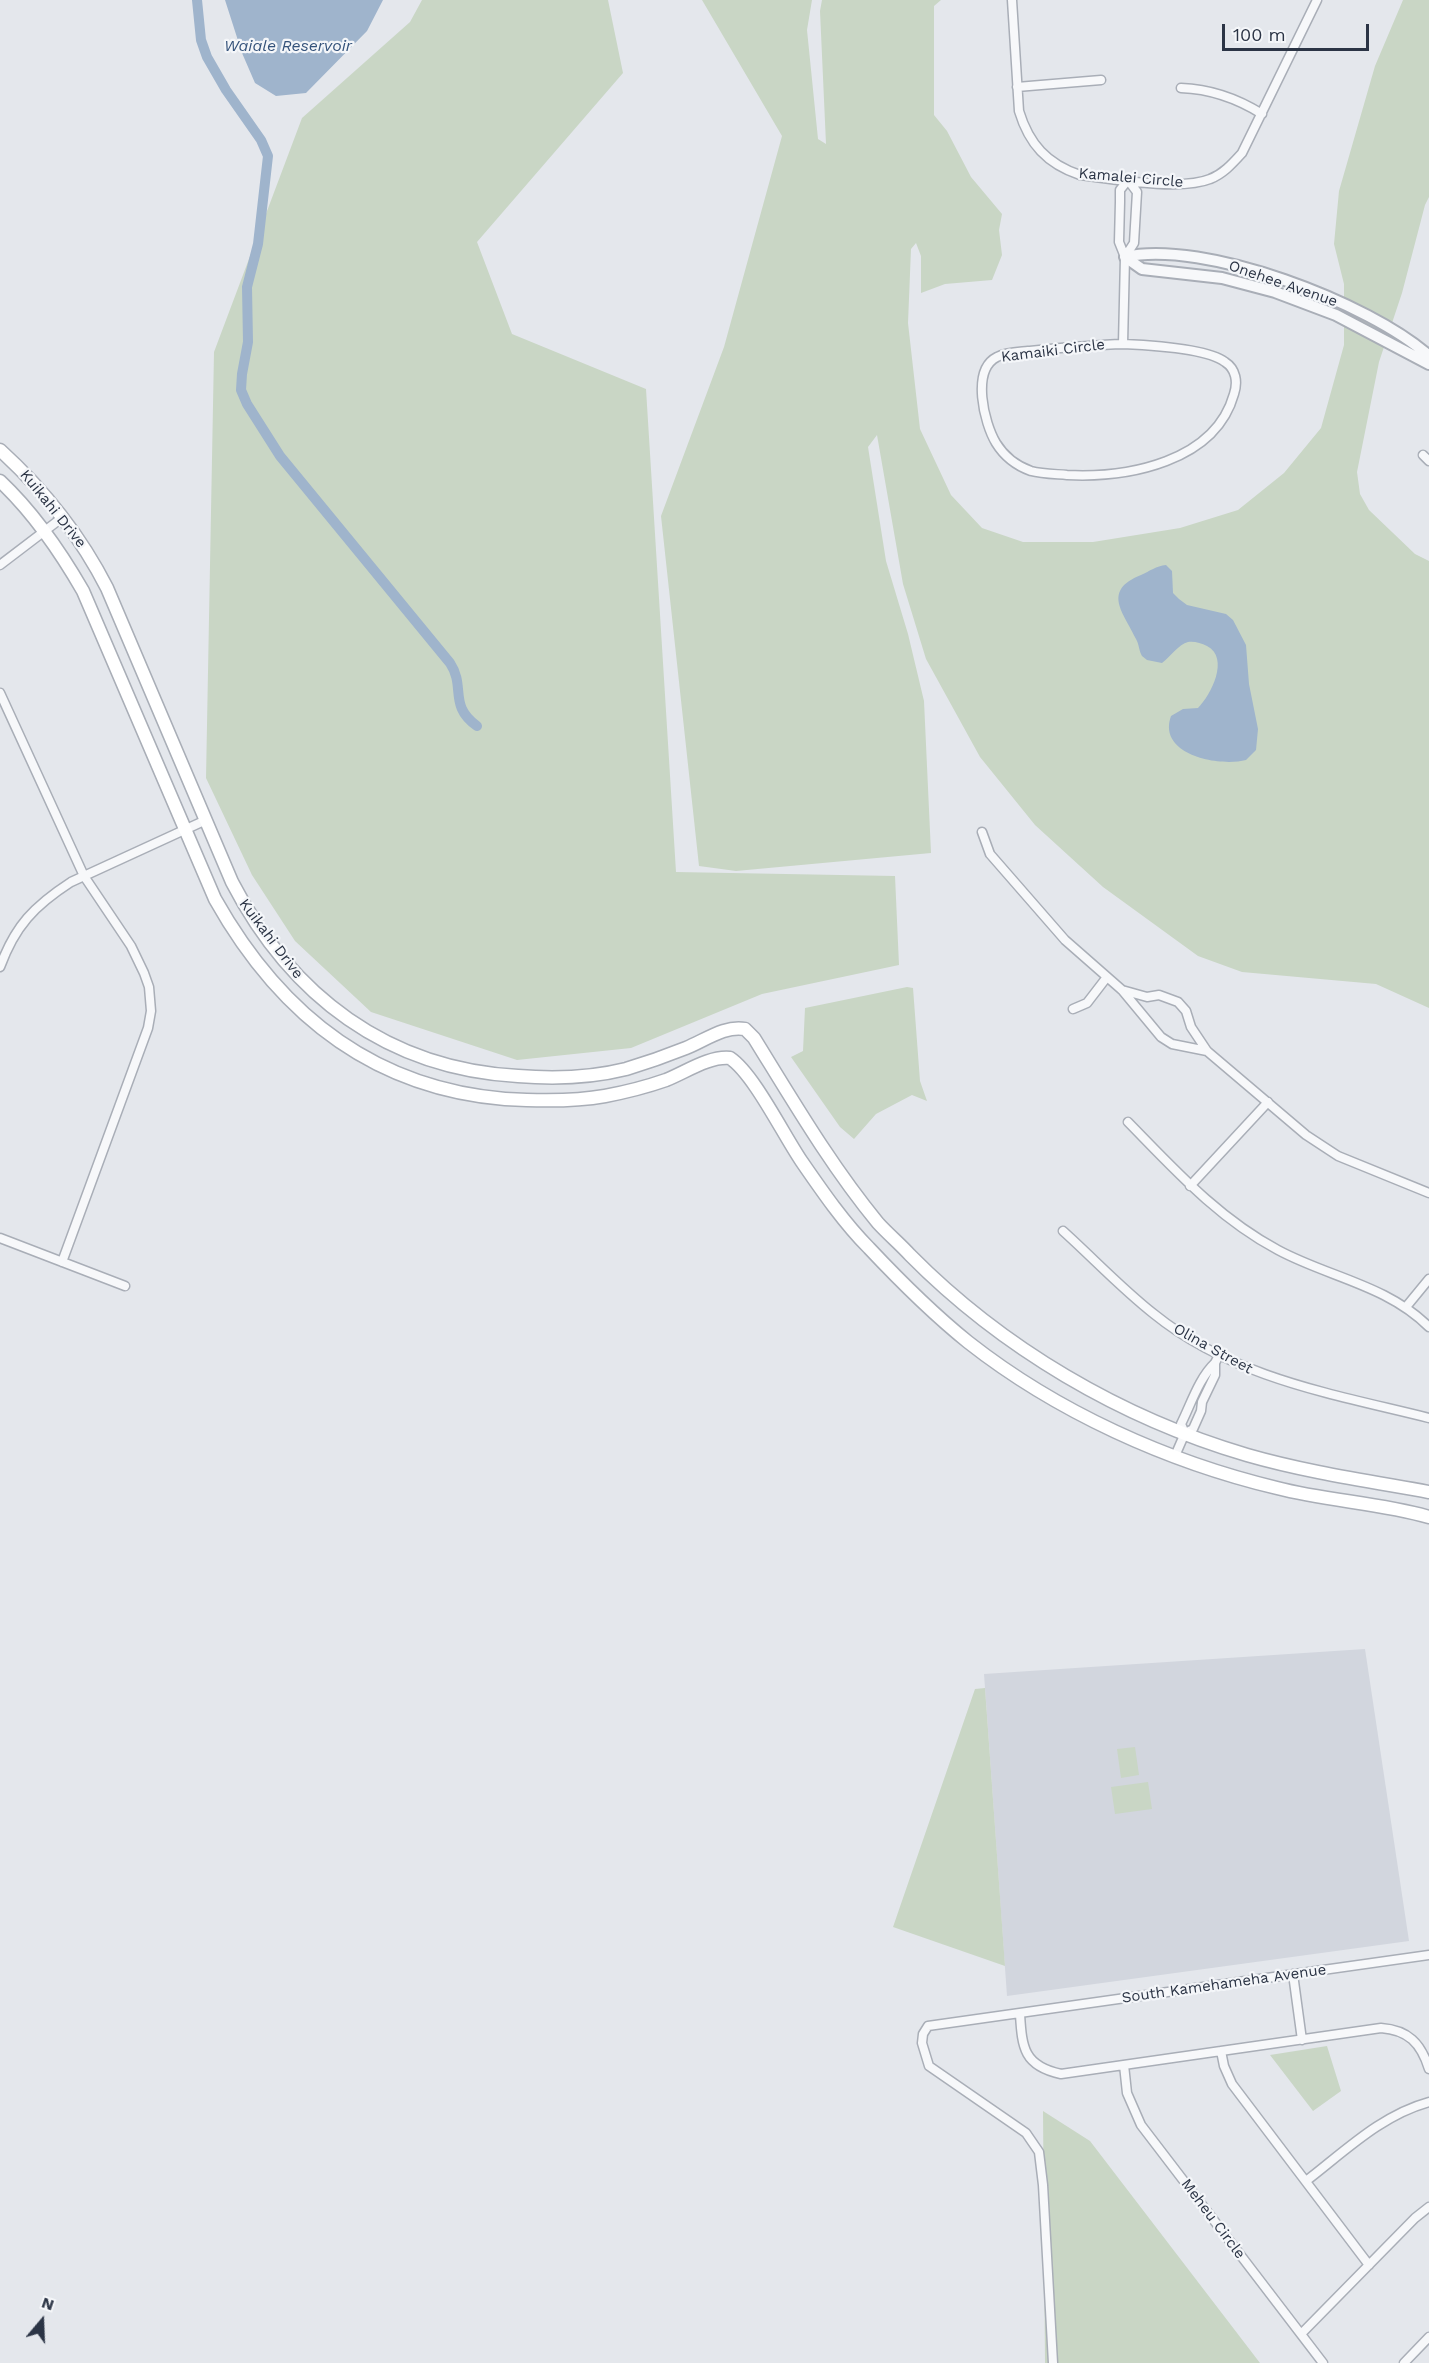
<!DOCTYPE html>
<style>
body{margin:0}
#map{position:relative;width:1429px;height:2363px;overflow:hidden;background:#e4e7ec;font-family:"Work Sans",sans-serif}
canvas{display:block}
.north{position:absolute;left:12px;top:2291px;width:60px;height:60px;-webkit-text-stroke:4px #f4f6f9;paint-order:stroke;rotate:19deg;font-size:16px;font-weight:700;line-height:24px;text-align:center;color:#2b3445}
.north::after{content:'';display:block;margin:auto;width:21px;height:27px;background:#2b3445;clip-path:polygon(50% 0,100% 100%,50% 72%,0 100%)}
.scale{position:absolute;left:1222px;top:24px;width:147px;height:27px;box-sizing:border-box;border:3px solid #2b3445;border-top:0;padding-left:8px;font-size:18px;line-height:21px;white-space:nowrap;color:#2b3445;-webkit-text-stroke:4px #f4f6f9;paint-order:stroke}
</style>
<div id="map">
<canvas width="1429" height="2363"></canvas>
<div class="north">N</div>
<div class="scale">100 m</div>
</div>
<script>
const g = document.querySelector('canvas').getContext('2d');
g.lineJoin = 'round';
function fill(path, color) {
  g.fillStyle = color;
  g.fill(path, 'evenodd');
}
function trace(path, color, width, dash) {
  g.strokeStyle = color;
  g.lineWidth = width;
  g.lineCap = dash ? 'butt' : 'round';
  g.setLineDash(dash || []);
  g.stroke(path);
}
function drawText(font, color, halo, rows, align = 'center') {
  g.font = font + ' "Work Sans",sans-serif';
  g.lineWidth = 4.5;
  g.setLineDash([]);
  g.textBaseline = 'middle';
  g.strokeStyle = halo;
  g.fillStyle = color;
  for (const [text, x, y, turn = 0] of rows) {
    g.save();
    g.translate(x, y);
    g.rotate((+turn || 0) * Math.PI / 180);
    g.textAlign = isNaN(turn) ? turn : align;
    if (halo) g.strokeText(text, 0, 0);
    g.fillText(text, 0, 0);
    g.restore();
  }
}
fill(new Path2D(`
 M1365 1649 1409 1941 1007 1996 984 1674Z`), '#d2d6de');
fill(new Path2D(`
 M422 0H608L623 73 477 242 512 334 646 389 676 872 895 876 899 965 762 994 631 1048 517 1060 371 1012 295 941 252 875 206 778 214 352 302 118 410 22Z
 M702 0H812L807 30 818 139 826 144 820 11 822 0H941L934 6V115L947 131 971 177 1002 214 999 230 1002 255 992 280 945 284 921 293V256L916 243 911 249 908 323 920 429 951 495 982 528 1023 542H1093L1180 528 1238 510 1284 473 1321 428 1344 345V284L1334 244 1339 191 1375 66 1403 0H1429V197L1425 205 1402 293 1379 362 1357 472 1360 494 1369 510 1415 554 1429 561V1008L1376 984 1242 972 1198 956 1103 887 1035 825 980 757 926 659 903 584 877 435 868 447 886 561 908 634 924 701 931 853 736 871 699 866 661 516 724 347 782 136Z
 M907 987 913 988 920 1081 927 1101 912 1095 876 1114 854 1139 840 1127 791 1057 803 1051 805 1008Z
 M985 1688 1005 1966 893 1927 975 1689Z
 M1135 1747 1139 1775 1121 1778 1117 1749Z
 M1148 1782 1152 1809 1115 1814 1111 1787Z
 M1327 2046 1341 2091 1313 2111 1270 2055Z
 M1043 2111 1090 2141 1260 2363H1045Z`), '#c9d6c5');
fill(new Path2D(`
 M225 0H383L367 31 306 93 276 96 255 83 242 53Z
 M1166 565 1172 571 1173 593 1179 599 1187 605 1226 614 1233 620 1246 645 1249 684 1258 729 1256 750 1246 760C1219 767 1157 755 1171 716L1183 709 1198 708C1211 695 1230 658 1207 646 1201 643 1194 641 1188 642 1179 644 1170 657 1162 663L1147 660 1142 656C1139 651 1139 644 1136 639 1124 613 1101 591 1141 575 1150 571 1156 566 1166 565Z`), '#9fb4cc');
trace(new Path2D(`
 M197 0 201 40 207 57 226 90 261 140 268 156 258 244 247 287 248 342 242 374 241 390 247 404 280 456 450 663C466 687 448 705 477 726`), '#9fb4cc', 10);
const minor = new Path2D(`
 M1012 0 1019 111C1029 144 1047 164 1080 175 1112 179 1181 191 1210 179 1223 174 1232 164 1242 153L1317 0
 M1017 87 1101 80
 M1181 88C1210 89 1238 99 1262 114
 M1123 344C1146 345 1207 348 1225 362 1236 369 1238 382 1234 394 1215 462 1128 478 1067 475 1055 474 1042 474 1031 471 1017 466 1004 456 996 443 984 423 971 370 997 357 1006 352 1018 352 1028 351 1060 348 1091 345 1123 344Z
 M1123 344 1125 257 1119 242 1120 202V190L1128 180 1137 192 1134 243 1125 257
 M1423 455 1429 461
 M0 565 63 517
 M0 693 84 876 131 946 144 973 149 987 151 1011 148 1028 62 1262
 M982 832 990 854 1065 940 1122 990 1161 1037 1172 1044 1207 1051
 M0 967C15 926 34 906 71 882L206 820
 M1122 990 1147 997 1159 995 1178 1002 1186 1011 1191 1027 1207 1051 1306 1135 1338 1156 1429 1193
 M1073 1009 1087 1003 1107 977
 M1128 1122C1175 1170 1218 1218 1278 1250 1328 1277 1387 1285 1429 1327
 M1190 1186 1268 1102
 M1063 1231C1093 1258 1122 1289 1154 1314 1233 1378 1333 1394 1429 1418
 M0 1238 125 1286
 M1406 1307 1429 1279
 M1185 1433 1181 1424C1191 1404 1199 1378 1215 1363
 M1175 1456 1185 1433 1193 1429 1201 1411 1202 1402 1215 1375V1363L1219 1355
 M1293 1974 1302 2040
 M1020 2014C1022 2048 1024 2066 1061 2074L1381 2028C1408 2030 1421 2043 1429 2069
 M1221 2051 1224 2066 1232 2084 1369 2265
 M1124 2065 1127 2093 1141 2125 1323 2363
 M1306 2181C1344 2152 1381 2115 1429 2102
 M1301 2334 1415 2218 1429 2207
 M1053 2363 1043 2185 1039 2152 1026 2133 929 2066 922 2043 923 2034 928 2026 1429 1955
 M1404 2363 1429 2337`);
const tertiary = new Path2D(`
 M1125 257C1203 239 1370 303 1429 356
 M1125 257 1142 269 1222 278 1275 292 1336 315 1429 364`);
const secondary = new Path2D(`
 M0 450C44 490 80 535 107 588L232 882C291 996 388 1069 518 1076 554 1079 590 1078 626 1069 646 1063 666 1056 686 1048 704 1041 725 1025 745 1029L754 1038C793 1101 831 1166 878 1223 888 1234 900 1244 910 1255 1002 1348 1121 1418 1247 1455 1306 1472 1368 1481 1429 1492
 M0 481C34 513 60 551 83 591L215 899C279 1013 372 1088 505 1099 538 1101 572 1102 605 1096 626 1092 646 1087 666 1080 686 1072 709 1056 730 1058 754 1074 784 1136 802 1162 822 1191 844 1223 869 1248 900 1281 932 1313 968 1342 1057 1412 1168 1462 1277 1488 1327 1501 1381 1503 1429 1517`);
trace(minor, '#a9aeb7', 11);
trace(tertiary, '#a9aeb7', 14);
trace(secondary, '#a9aeb7', 15);
trace(minor, '#f7f8fa', 8);
trace(tertiary, '#f7f8fa', 10);
trace(secondary, '#fff', 12);
drawText('15px', '#2b3445', '#f4f6f9', [
 ["Kamalei Circle",1131,178,5],
 ["Onehee Avenue",1283,284,19],
 ["Kamaiki Circle",1053,351,-7],
 ["Kuikahi Drive",53,509,51],
 ["Kuikahi Drive",271,939,53],
 ["Olina Street",1213,1349,29],
 ["South Kamehameha Avenue",1224,1984,-8],
 ["Meheu Circle",1213,2219,53]
]);
drawText('italic 16px', '#34527a', '#f4f6f9', [
 ["Waiale Reservoir",288,46]
]);
</script>
